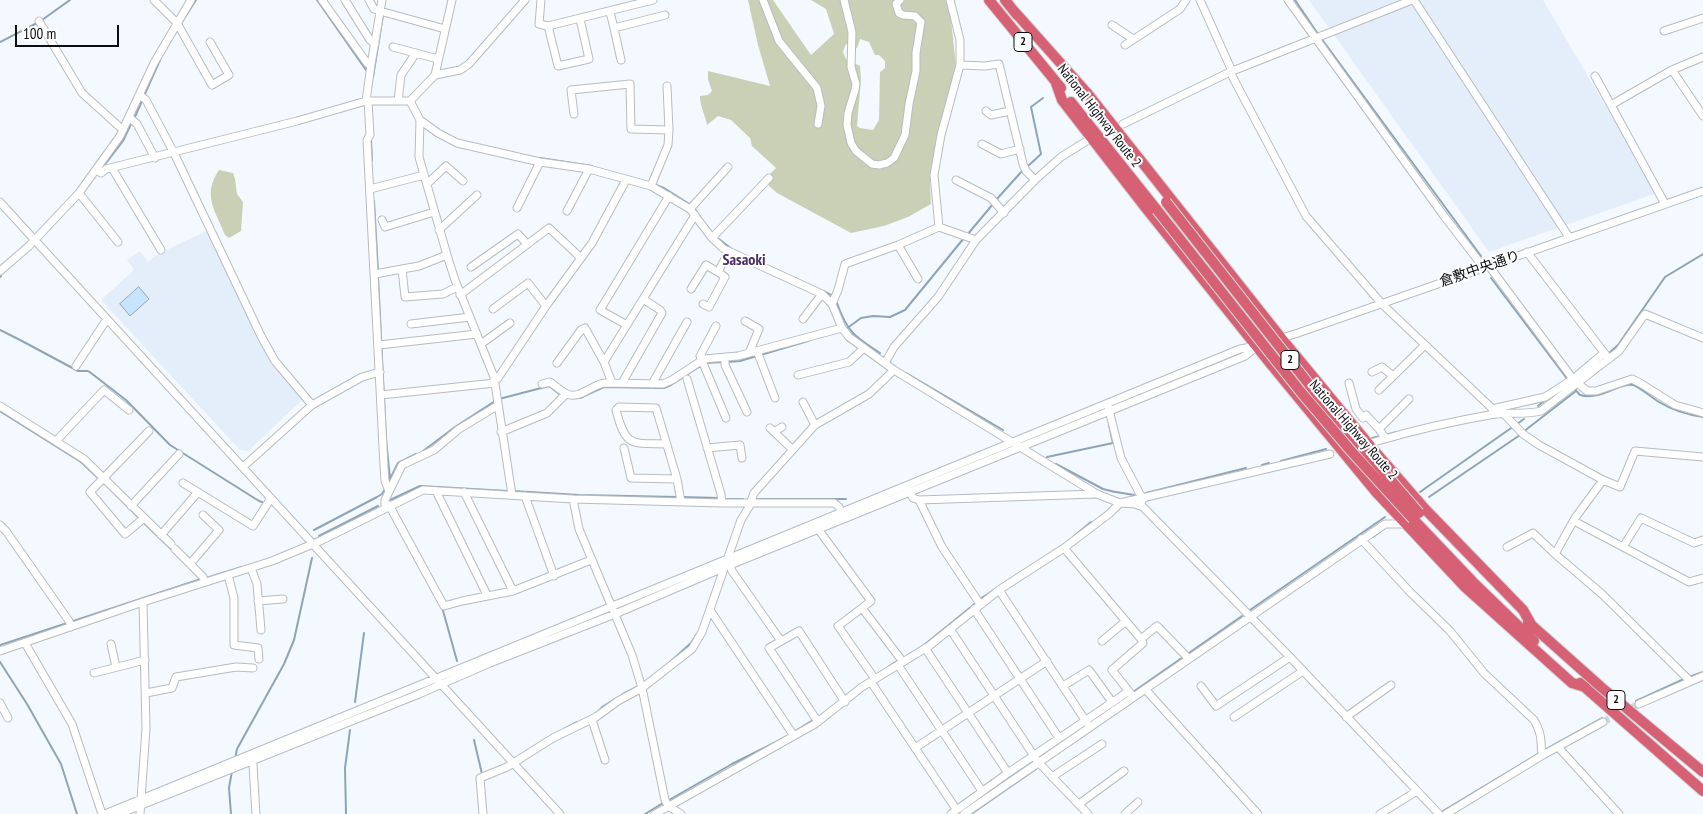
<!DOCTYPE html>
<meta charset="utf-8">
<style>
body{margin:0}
#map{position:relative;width:1703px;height:814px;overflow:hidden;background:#f4f9ff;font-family:"PT Sans Narrow",sans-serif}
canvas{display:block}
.scale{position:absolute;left:15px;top:25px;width:104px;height:22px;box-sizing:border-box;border:2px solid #0c0e10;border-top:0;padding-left:6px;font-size:15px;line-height:18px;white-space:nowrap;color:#0c0e10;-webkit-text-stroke:4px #fff;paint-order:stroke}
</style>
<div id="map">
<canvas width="1703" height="814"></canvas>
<div class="scale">100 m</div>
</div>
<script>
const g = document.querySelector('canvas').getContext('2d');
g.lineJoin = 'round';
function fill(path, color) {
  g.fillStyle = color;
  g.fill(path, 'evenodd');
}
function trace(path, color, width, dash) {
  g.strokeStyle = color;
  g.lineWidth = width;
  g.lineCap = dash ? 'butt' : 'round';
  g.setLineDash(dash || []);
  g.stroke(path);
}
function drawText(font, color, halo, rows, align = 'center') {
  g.font = font + ' "PT Sans Narrow","Noto Sans JP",sans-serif';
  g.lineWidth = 4;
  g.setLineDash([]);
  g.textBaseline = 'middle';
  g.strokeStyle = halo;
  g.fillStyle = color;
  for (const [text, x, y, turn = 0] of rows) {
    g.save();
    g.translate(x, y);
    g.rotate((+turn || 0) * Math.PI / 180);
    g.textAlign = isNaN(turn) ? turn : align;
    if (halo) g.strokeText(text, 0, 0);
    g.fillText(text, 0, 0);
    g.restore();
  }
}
fill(new Path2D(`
 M1309 0H1543L1657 193 1489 252Z
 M208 230 258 334 304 398 248 451 240 450 101 300 134 270 127 260 140 251 148 262 158 254Z`), '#e4eefa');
fill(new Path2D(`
 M748 0H773L811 55 834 34 826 9 811 0H949L956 67 940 132 930 184 931 204 908 217 884 226 851 233 777 193 769 186 767 177 776 168 752 146 750 138 731 120 718 116 707 125C705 114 700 107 700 96L708 95 712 91 708 79V71L770 86 758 45ZM860 39 869 42 875 55H879L885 61V68L880 72 879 120 873 130 860 128 857 126 861 80 860 66 846 59 843 52 846 44 857 48Z
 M219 170 233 173 235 179 237 194 243 202 241 231 229 238 225 235C215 210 202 195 219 170Z`), '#cad0b6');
const water = new Path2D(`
 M139 287 149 299 130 316 120 304Z`);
fill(water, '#c7e4fd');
trace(water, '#8fa4b6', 1);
trace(new Path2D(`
 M317 0 366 70
 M1295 0 1318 34
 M42 20 70 0
 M180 25 196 0
 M1321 38 1481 256
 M0 42 37 23
 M373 77 383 15
 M144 96 160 60
 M134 119 142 101
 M371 139 372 161
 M540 158 592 166
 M103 167 123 141 131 124
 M1027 167 1041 154 1031 107 1043 98
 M656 185 664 188 691 205
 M996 200 1023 170
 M374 201 378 271
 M694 208 703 221
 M967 235 993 204
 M719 239 733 250
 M378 276 386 439 390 478
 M0 277 1 276
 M1491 278 1568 380
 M824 291 833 296
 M837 303C847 332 855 337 880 353
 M846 329 861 318 873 316 890 317 905 310 964 238
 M0 330 22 341 78 371H88L91 373 126 400 170 445 259 501 262 502
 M1608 354 1618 345 1665 277 1703 254
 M728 362 740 361 808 341
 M706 363 723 362
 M1597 363 1605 357
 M906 373 1003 430
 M1574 388 1580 395C1602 401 1619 382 1633 385 1640 387 1652 398 1659 402 1672 410 1688 415 1703 417
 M566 398H580L604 387 664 388 671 385 702 365
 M499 399 549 386 562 396
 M1525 405 1547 400
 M1538 406 1543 402
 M0 411 81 462 99 479
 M1523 432 1576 391
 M1385 435 1397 432
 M1372 438 1380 436
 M423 451 455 427 495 401
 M1047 457 1113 443 1109 425
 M1281 461 1326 449
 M1056 464 1103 489 1115 492
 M1262 465 1269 463
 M388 483 398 463 416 454
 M110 489 140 519
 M513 491 579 495 678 497
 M1116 492 1134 495
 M1420 492 1524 419
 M1146 493 1246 468
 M683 497 718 498
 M1429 497 1520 435
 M723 499H743
 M755 499H846
 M390 500 420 486 508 491
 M143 522 174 552
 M314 530 377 497 382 494 386 487
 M319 536 378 506
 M1073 537 1091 522
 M1373 537 1385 528
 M206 578 242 567
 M980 599 1032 565
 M442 607 457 661
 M1250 610 1385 517
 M0 645 201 579
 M905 657 924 645 977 602
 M0 662 27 704 61 764 77 814
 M670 662 691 643 696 635
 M888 667 897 661
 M1689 677 1703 672
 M1133 692 1242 616
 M623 694 639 686
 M1636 701 1684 679
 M355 702 364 633
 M599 711 602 707 615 699
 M564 729 577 722H580
 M797 730 813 720
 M474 740 482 774
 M1070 745 1144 694
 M1039 758 1082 727
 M235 759 237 749 284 664 294 640 312 558
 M483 779 486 814
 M979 798 1035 760
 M669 800 732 764 786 737
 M1443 811 1546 749 1602 718
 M231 814 229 788 232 771
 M346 814 345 768 350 730
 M645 814 663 803
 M971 814 1036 769`), '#8fa4b6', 2);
trace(new Path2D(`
 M1095 138 1119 126
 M1603 722 1639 704`), '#d1d6db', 7, [7, 3.5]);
const minor = new Path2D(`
 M154 0 177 23 212 85 229 75 210 42
 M322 0 367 63 371 65 366 101
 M345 0 370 40 375 44
 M369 0 374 9 380 11 445 29
 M541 0 539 24 548 26 653 0
 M763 0 779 41 817 88 821 106 818 124
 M844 0 852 32 851 67 856 84 855 90 848 113 847 125 851 143 856 151 872 164 879 165 887 163 894 158 905 135 909 104 916 71V53L921 22 915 16 903 15 899 13 896 4 900 0
 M1200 0 1232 71
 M1288 0 1444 216 1484 268
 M1414 0 1569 237
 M610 12 614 28
 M39 21 82 93 123 130
 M1112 25 1133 39
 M548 26 558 66 589 59 580 19
 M1664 31 1703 18
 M1125 45 1180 9 1186 0
 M393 47 438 59
 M621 60 614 28 665 15
 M371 65 382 0
 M960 65 985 66 999 64 1023 164 1026 171 1035 180
 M1672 70 1703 116
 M1230 72 1306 216 1382 304 1498 414
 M435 75 460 70 469 64 525 0
 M1595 76 1665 204
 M140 95 146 100 174 153 261 336 275 361 312 405
 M368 100 370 135 367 140 384 466 385 481 389 491
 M398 101 401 75 416 53
 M410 101 420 120 419 157 447 255 455 280 494 377 512 495
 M1611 105 1672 70 1703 57
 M986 111 991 115 1010 111
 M574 114 571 90 630 84 631 129 669 130
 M130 118 137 124 155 158
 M420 120 438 133 457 143 540 162 589 169 651 186 690 209 712 238 724 249 822 294 832 304 842 328 849 337 894 370 1097 494 1120 503 1135 504 1143 507 1290 657 1439 814
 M1123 124 1230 72 1412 0
 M982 144 1001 154 1020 149
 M112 168 161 250
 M96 170 101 173 106 169 297 121 366 101H410L435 75 452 0
 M956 180 991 198 1004 213
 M427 184 446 166 463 181
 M651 186 668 145 669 130 667 86
 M370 189 424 175
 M79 193 118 242
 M0 202 560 814
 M517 208 540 162
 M690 209 728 167
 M567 211 589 169
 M382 220 385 227 434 212
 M939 227 934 175 941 135 960 65V40L950 0
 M439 230 477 195
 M712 238 769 178
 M898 245 918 279
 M1527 252 1609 359
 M1489 266 1573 379 1587 391H1596L1632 379 1640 383 1675 405 1703 413
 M471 267 518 234 527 244
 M402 269 419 266 447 255
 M0 271 29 246 79 193 120 136 154 63 191 0
 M375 274 402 269 405 297 443 294 457 287
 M691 289 706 265 718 272 729 251
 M460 295 549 228 581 258
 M703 304 709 307 725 277 718 272
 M832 304 838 290 845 264 898 245 939 227 976 240
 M493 309 528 283 546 306
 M803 319 822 294
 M745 321 759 329 749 353
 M411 324 470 317
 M627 325 600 310 669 196
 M716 326 700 356 726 418
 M481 344 510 323
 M379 345 477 334
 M757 351 775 398
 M725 357V365L747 412
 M557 363 581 330 585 328 604 362
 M885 363 894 347 938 297 976 240 1035 180 1061 157 1085 142
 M76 366 107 319
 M1372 372 1382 367 1393 376
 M798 375 849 362 864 348
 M687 379 721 494 722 503
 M494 380 498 378 546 306 592 243 626 180
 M612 383 604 362 695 215
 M622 383 662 313 660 310 643 299
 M1349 383 1356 409 1363 418 1366 415 1379 429
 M542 384 550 382C556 386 561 391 567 394 579 400 593 384 605 383L663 384 672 380 704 359 738 356 842 328
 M652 384 687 322
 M1379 390 1425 345
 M381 395 495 383
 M803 402 815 425
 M0 406 84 459 171 544
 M1492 409 1545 397 1573 379 1604 353
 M1504 414 1523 434 1539 445 1603 480 1620 487 1635 451 1703 457
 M770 428 792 449
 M501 432 547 413 566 394
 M774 432 782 427
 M1385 438 1379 429 1409 399
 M56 441 104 390 129 410
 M1374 442C1414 430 1454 421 1495 414 1510 412 1525 415 1541 411L1619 351 1645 314 1703 338
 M667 444C631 443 626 448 616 410L619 407 656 408 677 479 681 502
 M624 448 631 478 677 479
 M707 448 740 445 742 458
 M243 467 312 405 362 377 380 372
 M183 483 253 526 271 498
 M908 489 913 498 919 500 1096 494
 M436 491 487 595
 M464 492 513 591
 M525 496 554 576
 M573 499 579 529 632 655 642 688 665 800 668 806 681 814
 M919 500 942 547 980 604
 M1142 501V498L1330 454
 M389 505 444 606 462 601 513 591 591 560
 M131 506 179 454
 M385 508V500L402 465 434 450 459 429 497 406
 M144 518 125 534 90 492 149 431
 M1574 521 1689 582 1703 578
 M0 525 6 531 69 621 71 627
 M818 529 871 601 862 608
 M161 535 198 492
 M1361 539 1410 592 1450 631 1484 673 1534 720C1538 727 1541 733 1541 742 1542 748 1540 750 1543 755
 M1507 547 1533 533 1555 554 1602 594 1690 681
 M1623 547 1641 518 1694 543 1703 540
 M1064 548 1141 639
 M175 549 203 577 205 582
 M1555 554 1575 518 1603 480
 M729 563 732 571 781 641
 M190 564 219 530 203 515
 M251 568 257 584 261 630
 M228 575 234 598V645L258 648 259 659
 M999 590 1087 723
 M258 601 283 599
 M974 609 1059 738
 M710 610 794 736
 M950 629 1038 762 1088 814
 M1102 641 1126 621
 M25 643 72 724 102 814
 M111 644 116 667
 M925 648 1008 773
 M0 651 143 602 272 561 320 541 423 490 573 499 722 503H834L839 507 843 517
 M898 665 982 791
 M94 673 145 660
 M875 679 838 626 862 608 903 662
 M871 682 956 809
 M1063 686 1089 670 1112 702
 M1201 686 1216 706 1290 657
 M1145 689 1258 814
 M146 693 172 688 176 677 236 667 253 668
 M1131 694 1112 670 1143 643 1141 639 1157 626 1188 658
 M0 703 8 718
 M1639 704 1703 676
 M1234 717 1303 671
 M1346 717 1391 685
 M592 720 605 760
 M818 722 769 648 799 631 845 702
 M1558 747 1619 814
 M915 748 1047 661
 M251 757 253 765 256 814
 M1052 777 1102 744
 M1079 804 1124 771
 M105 814 1240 349 1257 346 1298 333 1703 191
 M119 814 419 694 490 663 615 614 730 565 1245 356 1255 348
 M140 814 146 728 143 602
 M483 814 480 778 507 767 553 738 596 717 618 701 642 688 692 649 702 632 741 520 749 507 754 493 815 425 869 394 894 370
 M655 814 815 724 862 687 929 646 999 590 1064 548 1109 514 1120 503 1142 498 1121 458 1108 406
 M951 814 1008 773 1129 691
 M964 814 1385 524H1406
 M1125 814 1138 802
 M1380 814 1417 791
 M1446 814 1543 755 1603 722`);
const highway = new Path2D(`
 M989 0 1061 88
 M1005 0 1017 15
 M1014 11 1088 94 1282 339 1371 447 1425 509 1523 610 1532 626
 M1056 83 1062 100 1145 207 1269 362 1376 492 1465 587 1572 683 1585 687
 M1071 102 1157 210
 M1413 519 1473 582 1534 641
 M1528 622 1601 687 1703 772
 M1580 683 1703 791`);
trace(minor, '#b7bcc1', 9);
trace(highway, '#d3d4d4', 12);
trace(minor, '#fff', 7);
trace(highway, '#d76174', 10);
const highwayBridge = new Path2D(`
 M1166 202 1315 392 1419 513
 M1157 210 1300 391 1351 451 1413 519`);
trace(highwayBridge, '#d3d4d4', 12, []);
trace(highwayBridge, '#d76174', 10);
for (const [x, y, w] of [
 [1023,42,18],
 [1290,360,18],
 [1616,700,18]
]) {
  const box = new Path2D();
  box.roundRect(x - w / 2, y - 9.5, w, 19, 4);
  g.fillStyle = '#fff';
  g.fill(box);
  trace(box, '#0c0e10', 1);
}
drawText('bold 12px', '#0c0e10', null, [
 ["2",1023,42],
 ["2",1290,360],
 ["2",1616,700]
]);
drawText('14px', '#0c0e10', '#fff', [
 ["National Highway Route 2",1099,116,52],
 ["倉敷中央通り",1480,269,-19],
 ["National Highway Route 2",1353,430,49]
]);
drawText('bold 16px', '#4a2f69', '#fff', [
 ["Sasaoki",744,260]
]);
</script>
